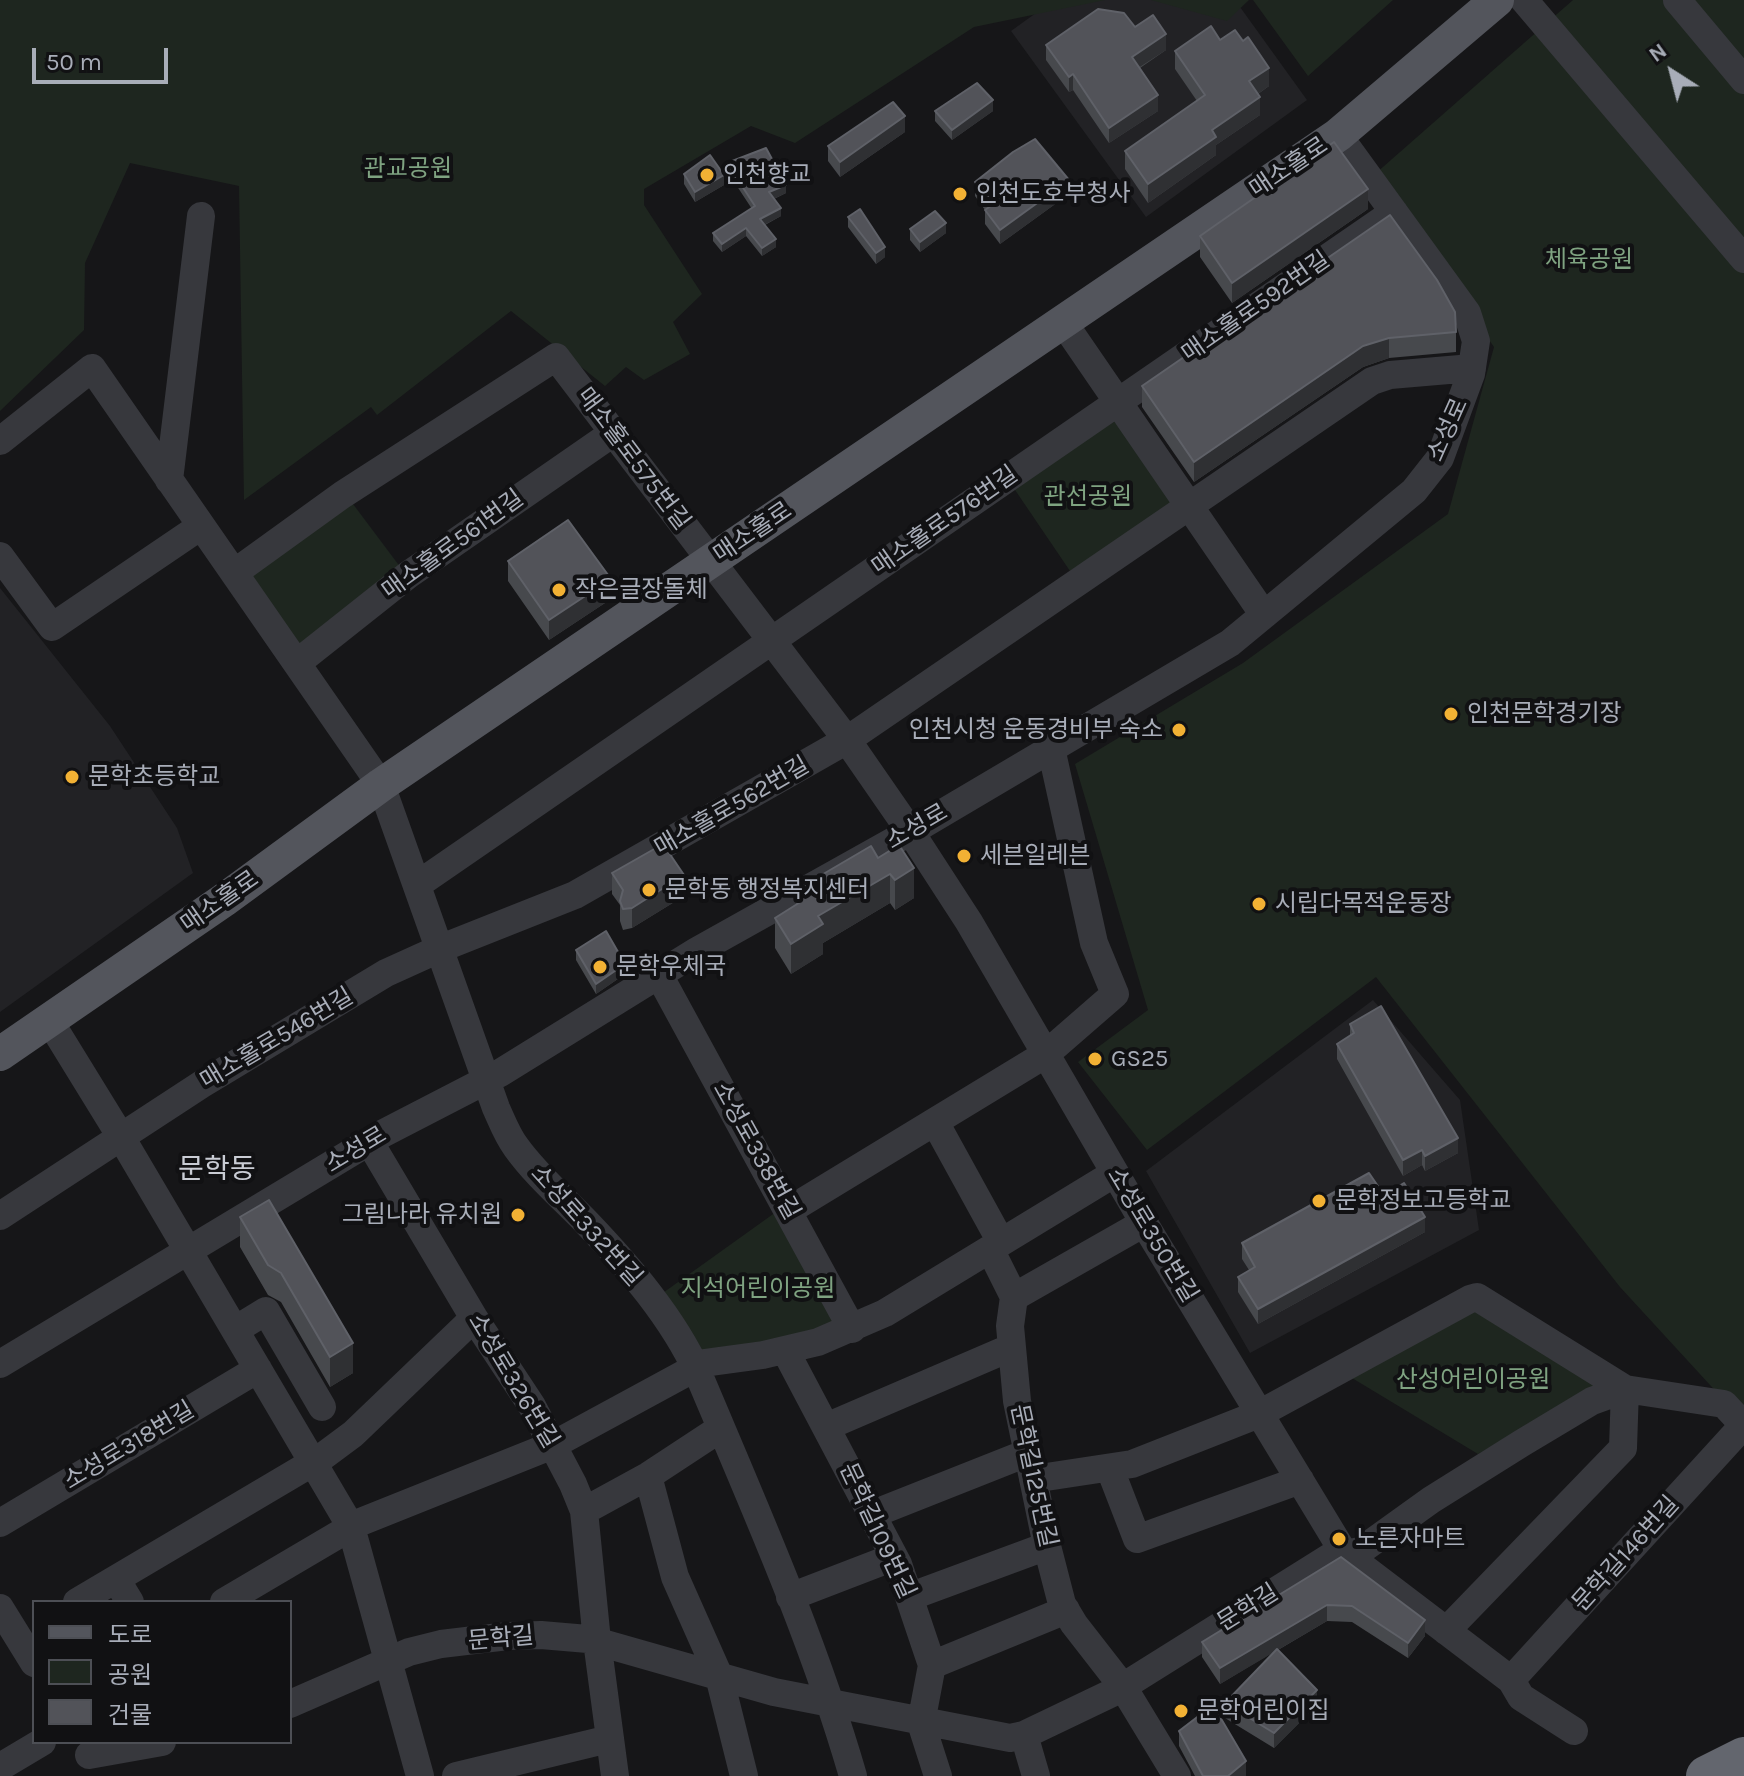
<!DOCTYPE html>
<meta charset="utf-8">
<style>
body{margin:0}
#map{position:relative;width:1744px;height:1776px;overflow:hidden;background:#161618;font-family:Karla,"Noto Sans KR",sans-serif}
canvas{display:block}
.legend{position:absolute;left:32px;top:1600px;width:260px;height:144px;box-sizing:border-box;background:#111113;border:2px solid #4d4f55;margin:0;padding:10px 14px;list-style:none;font-size:24px;color:#a8adb8}
.legend li{display:flex;align-items:center;gap:16px;height:40px}
.legend b{width:40px;border:2px solid #4d4f55}
.north{position:absolute;left:1632px;top:32px;width:80px;height:80px;-webkit-text-stroke:6px #111113;paint-order:stroke;rotate:324deg;font-size:22px;font-weight:700;line-height:32px;text-align:center;color:#a8adb8}
.north::after{content:'';display:block;margin:auto;width:28px;height:36px;background:#a8adb8;clip-path:polygon(50% 0,100% 100%,50% 72%,0 100%)}
.scale{position:absolute;left:32px;top:48px;width:136px;height:36px;box-sizing:border-box;border:4px solid #a8adb8;border-top:0;padding-left:10px;font-size:24px;line-height:28px;white-space:nowrap;color:#a8adb8;-webkit-text-stroke:6px #111113;paint-order:stroke}
</style>
<div id="map">
<canvas width="1744" height="1776"></canvas>
<ul class="legend">
<li><b style="height:10px;background:#53555c"></b>도로</li>
<li><b style="height:22px;background:#1e261f"></b>공원</li>
<li><b style="height:22px;background:#525359"></b>건물</li>
</ul>
<div class="north">N</div>
<div class="scale">50 m</div>
</div>
<script>
const g = document.querySelector('canvas').getContext('2d');
g.lineJoin = 'round';
function fill(path, color) {
  g.fillStyle = color;
  g.fill(path, 'evenodd');
}
function trace(path, color, width, dash) {
  g.strokeStyle = color;
  g.lineWidth = width;
  g.lineCap = dash ? 'butt' : 'round';
  g.setLineDash(dash || []);
  g.stroke(path);
}
function drawText(font, color, halo, rows, align = 'center') {
  g.font = font + ' Karla,"Noto Sans KR",sans-serif';
  g.lineWidth = 8;
  g.setLineDash([]);
  g.textBaseline = 'middle';
  g.strokeStyle = halo;
  g.fillStyle = color;
  for (const [text, x, y, turn = 0] of rows) {
    g.save();
    g.translate(x, y);
    g.rotate((+turn || 0) * Math.PI / 180);
    g.textAlign = isNaN(turn) ? turn : align;
    if (halo) g.strokeText(text, 0, 0);
    g.fillText(text, 0, 0);
    g.restore();
  }
}
fill(new Path2D(`
 M1054 0H1235L1307 100 1146 217 1011 31Z
 M0 588 110 726 177 828 193 873 0 1012Z
 M1373 1000 1460 1100 1479 1230 1250 1353 1146 1171Z`), '#222225');
fill(new Path2D(`
 M0 0H1105L974 27 795 143 751 126 644 189V205L702 294 673 322 690 354 644 380 626 367 605 386 511 311 377 415 371 407 244 500 239 186 130 163 85 263 84 330 0 411Z
 M1151 0H1249L1227 21Z
 M1253 0H1393L1308 76Z
 M1573 0H1744V1422L1620 1287 1376 977 1147 1150 1078 1062 1148 1010 1075 764 1243 663 1448 514 1494 347 1375 174Z
 M1116 413 1174 507 1070 571 1011 484Z
 M347 496 404 572 297 655 244 576Z
 M776 1212 837 1323 783 1339 700 1353 660 1295Z
 M1471 1307 1605 1386 1478 1454 1352 1378Z`), '#1e261f');
trace(new Path2D(`
 M1524 0 1744 259
 M1677 0 1744 80
 M1063 322 1264 615
 M0 441 92 368 381 785 496 1108C502 1121 507 1135 516 1147 536 1175 564 1199 588 1224 629 1267 673 1318 698 1373 754 1506 813 1638 853 1776
 M169 480 201 216
 M0 556 52 627 201 526
 M234 573 342 495 556 357 847 740 910 831 969 922 1147 1228 1344 1553 1511 1680 1521 1697 1574 1731
 M297 663 408 575 613 433
 M417 885 1394 212
 M659 975 852 1329
 M49 1020 121 1137 351 1527 420 1776
 M935 1122 1001 1242
 M369 1141 474 1318 532 1406 573 1484 584 1511 597 1641 615 1776
 M788 1211 1046 1054 1115 994 1094 943 1051 748
 M0 1216 202 1084 386 973 439 949 575 895 847 740 1372 381 1390 375 1472 368
 M990 1249 1014 1297 1010 1326 1017 1401 1047 1546 1062 1604 1074 1624 1123 1687 1177 1776
 M1014 1297 1144 1223
 M235 1330 266 1311 322 1407
 M785 1350 898 1564 932 1665 921 1723 938 1776
 M0 1364 382 1134 500 1073 697 951 924 824 1230 643 1414 491 1440 458 1471 374 1476 341 1467 313 1338 135
 M826 1427 1012 1347
 M1110 1469 1137 1539 1300 1480
 M648 1476 675 1577 719 1676 744 1776
 M1033 1479 1132 1464 1259 1414 1470 1299 1477 1297 1625 1389
 M584 1511 648 1476 721 1428
 M873 1514 1027 1453
 M0 1523 258 1369
 M116 1579 130 1602
 M790 1597 894 1557
 M909 1597 1047 1546
 M77 1602 322 1457 353 1434 474 1318
 M224 1602 358 1523 553 1445 704 1363 763 1355 818 1342 885 1313 1115 1173
 M0 1608 34 1663
 M1446 1631 1623 1448 1625 1389
 M932 1665 1066 1610
 M290 1704 409 1652 441 1644 508 1636 541 1635 588 1639 774 1692 1010 1738 1024 1735 1116 1691 1330 1557 1360 1551 1431 1500 1522 1443 1592 1401 1625 1389 1724 1404 1737 1418 1740 1429 1511 1680
 M1024 1735 1036 1776
 M89 1755 162 1742
 M0 1767 42 1742
 M456 1776 609 1739`), '#37383d', 28);
trace(new Path2D(`
 M0 1054 224 900 381 785 1338 135 1497 0`), '#53555c', 34);
trace(new Path2D(`
 M1706 1776 1744 1757`), '#63666e', 40);
fill(new Path2D(`
 M1135 27 1166 50 1140 68 1158 111 1109 143 1073 90 1069 92 1046 60V45Z
 M1220 40 1269 86 1258 94 1260 115 1216 145V155L1148 203 1125 169V151L1197 101 1175 69V51Z
 M935 111H993L952 140 935 121Z
 M905 132 840 177 828 161V146Z
 M727 163 786 193 774 199 781 216 765 225 776 247 762 256 746 236 722 252 713 241V233L752 209 727 171Z
 M684 174 724 185 695 202 684 184Z
 M975 182 1069 194 1000 244 985 224V210L975 196Z
 M1368 209 1232 303 1200 257V236Z
 M1390 215 1456 332V352L1389 358 1363 367 1194 482 1142 407V386Z
 M848 217 885 257 876 264 848 227Z
 M910 229 946 233 920 252 910 240Z
 M508 561 611 599 549 640 508 581Z
 M878 858 914 898 895 910 890 903 823 943V954L791 974 775 948V918L796 905V890Z
 M612 873 684 896 632 928 623 930 620 921V905L612 894Z
 M576 950 625 974 596 994 576 960Z
 M1350 1024 1458 1153 1425 1171 1422 1165 1403 1176 1337 1059V1044L1350 1036Z
 M1384 1195 1425 1232 1258 1324 1238 1292V1277L1249 1270 1242 1259V1243Z
 M240 1217 353 1373 330 1387 281 1302 268 1295 240 1247Z
 M1341 1557 1425 1636 1408 1658 1352 1622 1327 1621 1278 1650 1317 1705 1274 1748 1225 1718V1703L1275 1651 1220 1684 1202 1657V1642Z
 M1179 1731 1246 1776H1195L1179 1746Z`), '#47494d');
fill(new Path2D(`
 M1166 34V50L1132 72V57Z
 M1269 68V86L1249 100V81Z
 M1073 74V90L1069 92V77Z
 M1158 95V111L1109 143V128Z
 M1260 97V115L1216 145V155L1148 203V184L1212 130Z
 M993 100V111L952 140V130Z
 M905 116V132L840 177V162Z
 M724 175V185L695 202V192Z
 M1069 180V194L1000 244V230Z
 M786 185V193L769 201V192Z
 M1368 189V209L1232 303V283Z
 M781 208V216L760 227V219Z
 M946 223V233L920 252V242Z
 M746 228V236L722 252V244Z
 M776 239V247L762 256V248Z
 M885 247V257L876 264V253Z
 M1389 338V358L1363 367 1194 482V462L1363 346Z
 M611 579V599L549 640V620Z
 M914 868V898L895 910V880Z
 M890 874V903L823 943V954L791 974V944L818 916Z
 M684 875V896L632 928V908Z
 M625 964V974L596 994V984Z
 M1458 1138V1153L1425 1171V1156Z
 M1422 1150V1165L1403 1176V1160Z
 M1425 1217V1232L1258 1324V1309Z
 M353 1343V1373L330 1387V1357Z
 M1327 1605V1621L1220 1684V1668Z
 M1425 1620V1636L1408 1658V1643Z
 M1317 1690V1705L1274 1748V1733Z
 M1246 1761V1776H1228Z`), '#2f3033');
const building = new Path2D(`
 M1098 9 1124 13 1135 27 1153 15 1166 34 1132 57 1158 95 1109 128 1073 74 1069 77 1046 45Z
 M1211 26 1220 40 1235 30 1243 41 1248 37 1269 68 1249 81 1260 97 1212 130 1216 137 1148 184 1125 151 1205 95 1175 51Z
 M977 83 993 100 952 130 935 111Z
 M893 102 905 116 840 162 828 146Z
 M1035 139 1069 180 1000 230 985 210 992 205 975 182 1013 152Z
 M1334 142 1368 189 1232 283 1200 236Z
 M766 148 786 185 769 192 781 208 760 219 776 239 762 248 746 228 722 244 713 233 755 206 727 163Z
 M710 155 724 175 695 192 684 174Z
 M860 209 885 247 876 253 848 217Z
 M935 211 946 223 920 242 910 229Z
 M1390 215 1437 280 1455 312 1456 332 1389 338 1363 346 1194 462 1142 386Z
 M568 520 611 579 549 620 508 561Z
 M663 844 684 875 632 908 623 909 620 901 623 890 612 873Z
 M899 845 914 868 895 880 890 874 818 916 823 924 791 944 775 918 802 901 796 890 871 846 878 858Z
 M606 931 625 964 596 984 576 950Z
 M1381 1006 1458 1138 1425 1156 1422 1150 1403 1160 1337 1044 1354 1033 1350 1024Z
 M1369 1173 1384 1195 1404 1183 1425 1217 1258 1309 1238 1277 1255 1267 1242 1243Z
 M269 1200 353 1343 330 1357 281 1273 268 1265 240 1217Z
 M1341 1557 1425 1620 1408 1643 1352 1606 1327 1605 1220 1668 1202 1642Z
 M1277 1649 1317 1690 1274 1733 1225 1703Z
 M1213 1705 1246 1761 1228 1776H1203L1179 1731Z`);
fill(building, '#525359');
trace(building, '#5f6168', 2);
for (const [x, y, r, color] of [
 [707,175,8,"#f2b134"],
 [960,194,8,"#f2b134"],
 [559,590,8,"#f2b134"],
 [1451,714,8,"#f2b134"],
 [1179,730,8,"#f2b134"],
 [72,777,8,"#f2b134"],
 [964,856,8,"#f2b134"],
 [649,890,8,"#f2b134"],
 [1259,904,8,"#f2b134"],
 [600,967,8,"#f2b134"],
 [1095,1059,8,"#f2b134"],
 [1319,1201,8,"#f2b134"],
 [518,1215,8,"#f2b134"],
 [1339,1539,8,"#f2b134"],
 [1181,1711,8,"#f2b134"]
]) {
  const dot = new Path2D();
  dot.arc(x, y, r, 0, 2 * Math.PI);
  g.fillStyle = color;
  g.fill(dot);
  trace(dot, '#111113', 3);
}
drawText('24px', '#a8adb8', '#111113', [
 ["매소홀로",1289,168,-34],
 ["매소홀로592번길",1256,307,-35],
 ["소성로",1448,430,-66],
 ["매소홀로575번길",633,459,53],
 ["매소홀로576번길",945,521,-35],
 ["매소홀로",753,533,-34],
 ["매소홀로561번길",453,545,-36],
 ["매소홀로562번길",732,807,-30],
 ["소성로",917,827,-30],
 ["매소홀로",220,902,-35],
 ["매소홀로546번길",277,1039,-31],
 ["소성로",356,1150,-31],
 ["소성로338번길",756,1151,61],
 ["소성로332번길",586,1226,48],
 ["소성로350번길",1152,1235,59],
 ["소성로326번길",513,1381,59],
 ["소성로318번길",129,1446,-31],
 ["문학길125번길",1033,1476,78],
 ["문학길109번길",877,1531,65],
 ["문학길146번길",1626,1554,-48],
 ["문학길",1248,1608,-32],
 ["문학길",501,1639,-5]
]);
drawText('24px', '#7fa381', '#111113', [
 ["관교공원",408,169],
 ["체육공원",1589,260],
 ["관선공원",1088,497],
 ["지석어린이공원",758,1289],
 ["산성어린이공원",1473,1380]
]);
drawText('24px', '#a8adb8', '#111113', [
 ["인천향교",723,175],
 ["인천도호부청사",976,194],
 ["작은글장돌체",575,590],
 ["인천문학경기장",1467,714],
 ["인천시청 운동경비부 숙소",1163,730,"right"],
 ["문학초등학교",88,777],
 ["세븐일레븐",980,856],
 ["문학동 행정복지센터",665,890],
 ["시립다목적운동장",1275,904],
 ["문학우체국",616,967],
 ["GS25",1111,1059],
 ["문학정보고등학교",1335,1201],
 ["그림나라 유치원",502,1215,"right"],
 ["노른자마트",1355,1539],
 ["문학어린이집",1197,1711]
], 'left');
drawText('28px', '#c9ccd4', '#111113', [
 ["문학동",217,1170]
]);
</script>
